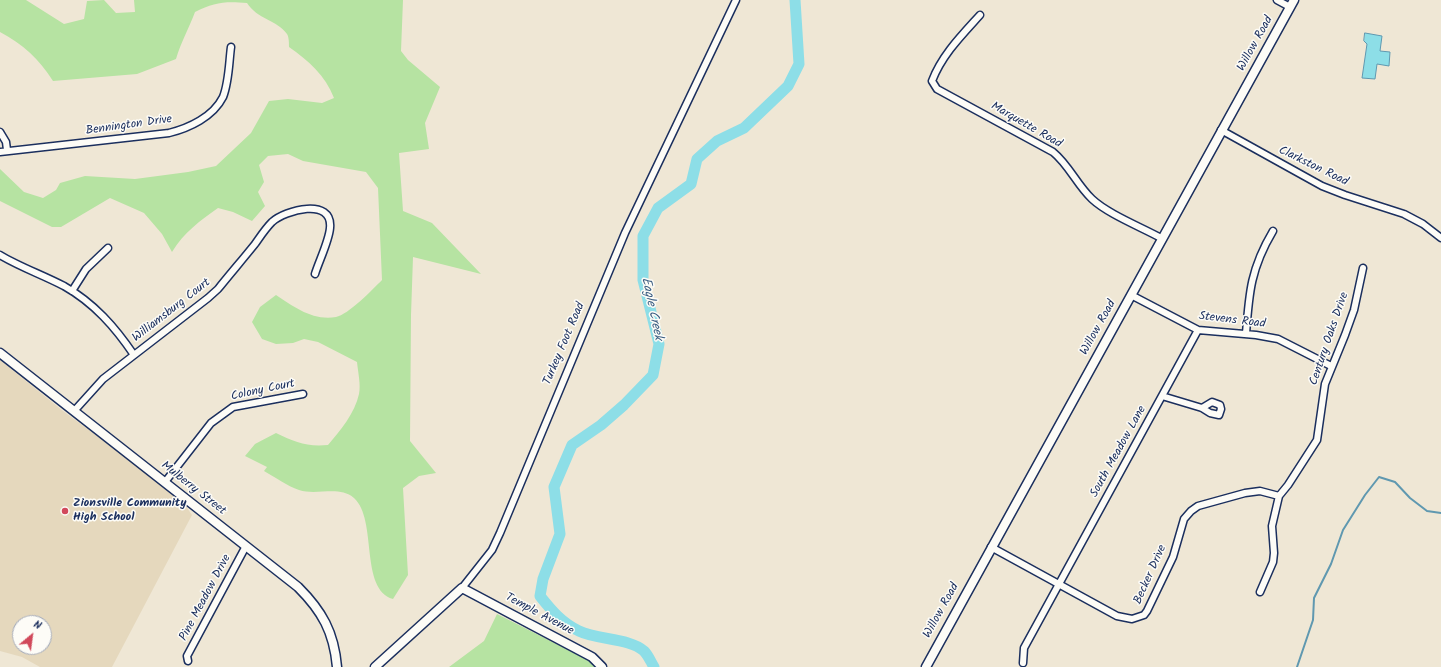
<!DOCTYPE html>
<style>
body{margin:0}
#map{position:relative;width:1441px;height:667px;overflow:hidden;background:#efe7d5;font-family:Kalam,sans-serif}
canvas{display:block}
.north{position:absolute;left:12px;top:615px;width:40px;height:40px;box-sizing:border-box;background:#fdfcf7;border:1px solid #a3aaba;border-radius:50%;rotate:29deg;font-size:11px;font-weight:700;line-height:16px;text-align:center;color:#1b2f5e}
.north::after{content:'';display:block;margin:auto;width:14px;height:18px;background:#d1495b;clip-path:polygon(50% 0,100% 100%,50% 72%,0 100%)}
</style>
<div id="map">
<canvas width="1441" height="667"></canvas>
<div class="north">N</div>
</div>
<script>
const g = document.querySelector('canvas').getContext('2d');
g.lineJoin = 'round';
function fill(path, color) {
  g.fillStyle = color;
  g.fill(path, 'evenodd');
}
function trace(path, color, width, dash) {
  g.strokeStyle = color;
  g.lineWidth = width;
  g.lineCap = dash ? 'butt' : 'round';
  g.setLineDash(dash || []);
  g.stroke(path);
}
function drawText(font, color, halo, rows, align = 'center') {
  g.font = font + ' Kalam,sans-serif';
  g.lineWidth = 3;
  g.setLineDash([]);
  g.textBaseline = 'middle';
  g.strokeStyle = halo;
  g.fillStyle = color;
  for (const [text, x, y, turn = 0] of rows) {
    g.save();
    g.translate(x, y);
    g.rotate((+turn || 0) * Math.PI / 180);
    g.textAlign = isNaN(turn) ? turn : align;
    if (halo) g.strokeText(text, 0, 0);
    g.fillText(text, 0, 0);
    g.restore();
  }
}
fill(new Path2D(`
 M0 360 63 411 134 463 185 505 192 515 112 667H40L22 657 0 651ZM20 623H44V647H20Z`), '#e5d8bd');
fill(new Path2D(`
 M0 0H26L64 24 84 19 87 1 104 0 116 13 135 12 134 0H403L401 51 408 60 440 87 425 123 429 149 399 153 403 211 432 223 481 274 413 257 411 315 410 441 436 473 419 476 403 488 408 575 393 599C359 589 378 520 354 498 339 485 317 496 299 490 287 486 275 477 264 471L267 467 245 456 255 444 276 433C295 442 306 447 328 445 340 431 355 413 359 394 361 385 358 372 357 362L318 342 304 339 293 343 276 344 262 339 252 322 260 307 276 295C294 307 313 321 336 317 348 315 373 289 382 280L378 188 366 172 303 161 288 154 268 156 259 165 264 182 258 192 265 206 252 221 233 212 218 208C200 221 184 232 172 252L162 234 144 213 110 198 61 227H52L0 201V169L24 192 43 198 56 190 60 183 85 176 135 179 188 172 216 166 251 133 269 101 288 99 322 103 334 98C325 75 309 61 289 47 289 43 289 37 287 34 277 20 257 19 247 3 226 1 214 2 195 12 189 28 181 42 176 59L137 74 53 81C39 59 23 44 0 32Z
 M497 614 588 660 595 667H449L484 641Z`), '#b6e3a2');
const water = new Path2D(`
 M1365 33 1382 36 1380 51 1390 52 1389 66 1377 64 1375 79 1362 78 1367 44 1364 41Z`);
fill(water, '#8ddee7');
trace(water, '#5f98b0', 1);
trace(new Path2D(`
 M1297 667 1313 620 1314 598 1331 564 1343 530 1365 495 1379 477 1395 482 1410 498 1427 511 1441 513`), '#5f98b0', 2);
trace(new Path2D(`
 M654 667C651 662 648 655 644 651 630 638 597 640 579 631 562 623 551 610 540 596L543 579 560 534 554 487 572 445 601 425 624 405 653 375 659 344 643 280V236L658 208 691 184 697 159 717 141 744 128 788 86 799 64 795 0`), '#8ddee7', 11);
const minor = new Path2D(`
 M1277 0 1290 7
 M980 15C961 36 942 55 932 81L937 89 1053 152C1069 165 1077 185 1092 199 1108 214 1141 227 1161 238
 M1221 130 1322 186 1345 195 1404 214 1423 224 1441 238
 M0 132 6 142 7 150
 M0 152 169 133C189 128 213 117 223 97 229 82 229 62 231 47
 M0 255C20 267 43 275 64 286 94 303 115 327 134 355
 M72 291 86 269 108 248
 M1131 295 1198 330 1256 335 1278 339 1331 366
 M1246 334C1249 292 1251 268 1273 231
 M1162 396 1202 408 1210 413 1219 415 1221 409 1220 405 1212 402 1202 408
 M75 410 103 379 208 298 218 289C230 274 243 259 255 244 260 237 265 229 272 222 285 210 333 197 330 228 329 241 319 261 315 274
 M165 482 211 423 233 407 303 394
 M991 547 1117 616 1132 619 1144 615 1147 611 1173 557 1184 519 1191 511 1198 506 1245 493 1260 491 1279 496 1288 485 1317 440 1325 384 1345 335 1354 310 1363 268
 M462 588 492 550 500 533 625 233 736 0
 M1260 592 1273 562 1274 553 1272 526 1279 496
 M188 661 187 656 246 546
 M1023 663 1024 648 1198 330`);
const tertiary = new Path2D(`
 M0 353 298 587C322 611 334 632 337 667
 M375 667 462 588 592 657 602 667
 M926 667 1294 0`);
trace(minor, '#1b2f5e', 9);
trace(tertiary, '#1b2f5e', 11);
trace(minor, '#fdfcf7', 6);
trace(tertiary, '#fdfcf7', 8);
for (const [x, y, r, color] of [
 [65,511,4,"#d1495b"]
]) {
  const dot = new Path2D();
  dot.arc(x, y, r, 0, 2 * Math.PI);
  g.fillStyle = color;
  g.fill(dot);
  trace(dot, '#fdfcf7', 1.5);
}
drawText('12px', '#1b2f5e', '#fdfcf7', [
 ["Willow Road",1256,44,-61],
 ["Bennington Drive",129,126,-8],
 ["Marquette Road",1026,126,30],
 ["Clarkston Road",1313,167,26],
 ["Williamsburg Court",172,311,-38],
 ["Stevens Road",1232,321,7],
 ["Willow Road",1099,328,-61],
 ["Century Oaks Drive",1330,339,-71],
 ["Turkey Foot Road",565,344,-67],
 ["Colony Court",263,391,-12],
 ["South Meadow Lane",1119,452,-61],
 ["Mulberry Street",193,489,38],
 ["Becker Drive",1151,575,-66],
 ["Pine Meadow Drive",206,598,-62],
 ["Willow Road",942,611,-61],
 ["Temple Avenue",539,615,28]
]);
drawText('bold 12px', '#1b2f5e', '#fdfcf7', [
 ["Zionsville Community",73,504],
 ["High School",73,518]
], 'left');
drawText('italic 13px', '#385b80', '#fdfcf7', [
 ["Eagle Creek",651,309,78]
]);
</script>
